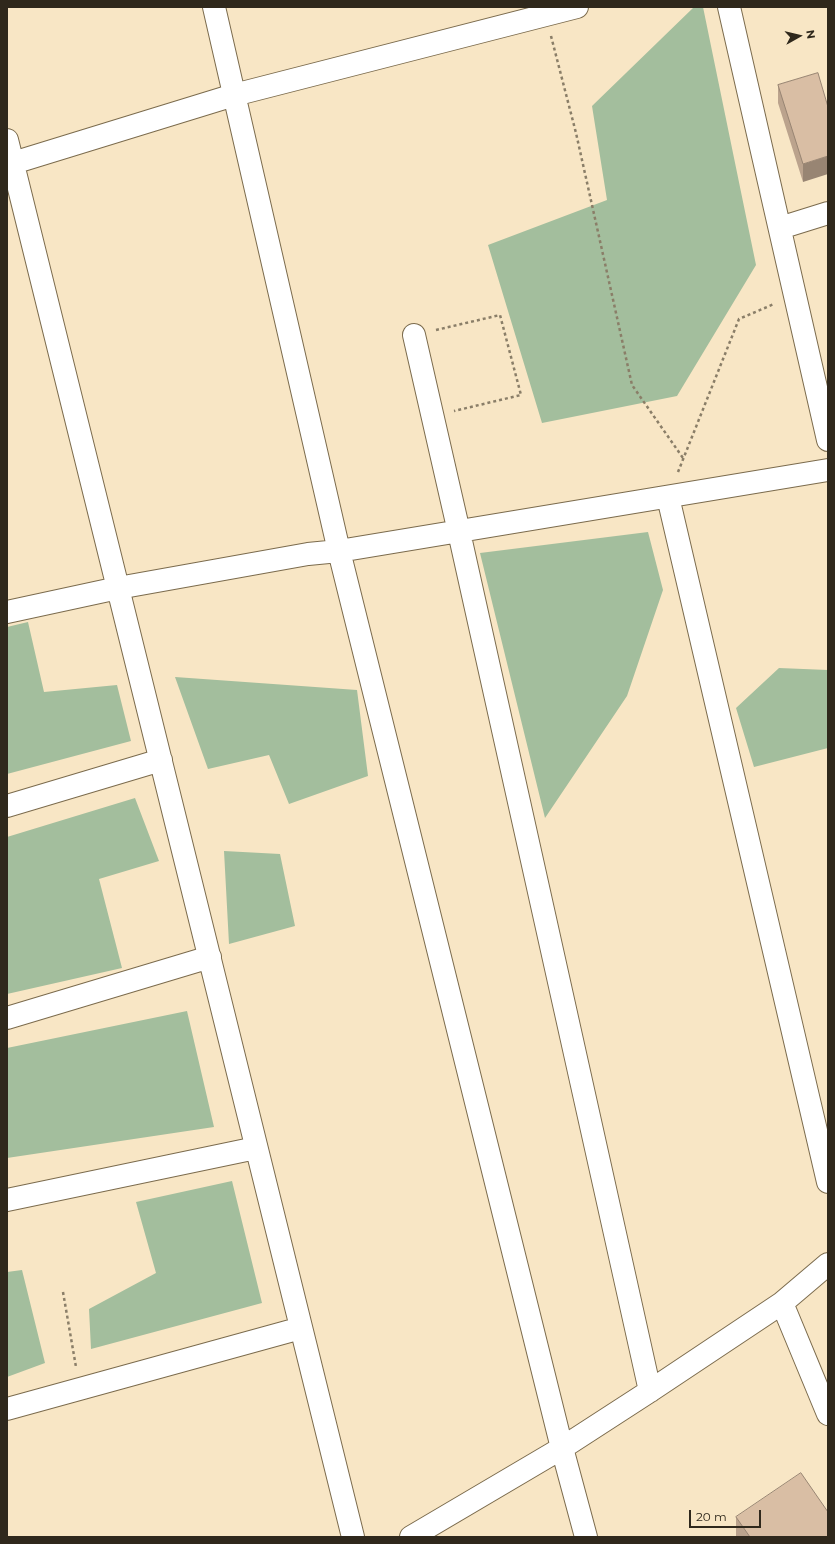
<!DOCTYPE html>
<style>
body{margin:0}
#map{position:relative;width:835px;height:1544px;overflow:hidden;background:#f8e6c5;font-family:Montserrat,sans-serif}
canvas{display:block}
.frame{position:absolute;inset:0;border:8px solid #2f281c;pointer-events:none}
.north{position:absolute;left:779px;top:16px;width:40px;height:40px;-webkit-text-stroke:3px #f8e6c5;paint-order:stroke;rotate:82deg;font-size:11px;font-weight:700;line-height:16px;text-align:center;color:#2f281c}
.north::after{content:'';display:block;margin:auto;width:14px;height:18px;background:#2f281c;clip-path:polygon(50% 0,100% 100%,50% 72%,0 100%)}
.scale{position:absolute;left:689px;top:1510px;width:72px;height:18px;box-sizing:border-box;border:2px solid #2f281c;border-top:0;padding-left:5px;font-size:12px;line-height:14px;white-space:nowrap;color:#2f281c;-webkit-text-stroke:3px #f8e6c5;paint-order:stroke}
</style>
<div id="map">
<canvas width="835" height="1544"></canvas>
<div class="frame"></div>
<div class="north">N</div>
<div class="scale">20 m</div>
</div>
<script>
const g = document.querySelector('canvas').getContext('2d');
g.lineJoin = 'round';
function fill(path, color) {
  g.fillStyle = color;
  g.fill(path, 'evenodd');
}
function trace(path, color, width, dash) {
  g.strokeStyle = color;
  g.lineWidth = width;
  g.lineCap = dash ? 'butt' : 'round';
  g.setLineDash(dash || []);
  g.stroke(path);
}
fill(new Path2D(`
 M694 7H703L756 265 677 396 542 423 488 245 607 200 592 106Z
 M648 532 663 590 627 696 545 818 480 553Z
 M28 622 44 692 117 685 131 741 7 774V627Z
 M779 668 828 670V748L754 767 736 708Z
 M175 677 357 690 368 776 289 804 269 755 208 769Z
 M135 798 159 861 99 879 122 968 7 994V837Z
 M224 851 280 854 295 926 229 944Z
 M187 1011 214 1127 7 1158V1048Z
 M232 1181 262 1303 91 1349 89 1309 156 1273 136 1202Z
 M22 1270 45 1363 7 1377V1272Z`), '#a3be9d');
const minor = new Path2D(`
 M214 7 339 551 562 1448 586 1537
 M729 7 828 440
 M7 140 353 1537
 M13 163 234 95 577 7
 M780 228 828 213
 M414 335 459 532 650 1391
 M668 497 828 1182
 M7 612 118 588 308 554 339 551 828 470
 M7 806 161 760
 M7 1018 210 957
 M7 1200 256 1148
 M782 1303 828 1414
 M7 1409 301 1328
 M411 1537 562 1448 650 1391 782 1303 828 1264`);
trace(minor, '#7b6b4d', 24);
trace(new Path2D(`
 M551 36 576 133 632 385 683 458
 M436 330 500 315 521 395 454 411
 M678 472 739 319 774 304
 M63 1292 76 1367`), '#8a7e68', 2.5, [3, 3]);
trace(minor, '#fff', 22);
fill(new Path2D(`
 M818 73 803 182 778 103V85Z
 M736 1517 828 1537H736Z`), '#bba38d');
fill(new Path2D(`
 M828 156V174L803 182V164Z`), '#988573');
const building = new Path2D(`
 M818 73 828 107V156L803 164 778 85Z
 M801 1473 828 1512V1537H750L736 1517Z`);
fill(building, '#d9bea4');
trace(building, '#988573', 1);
</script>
